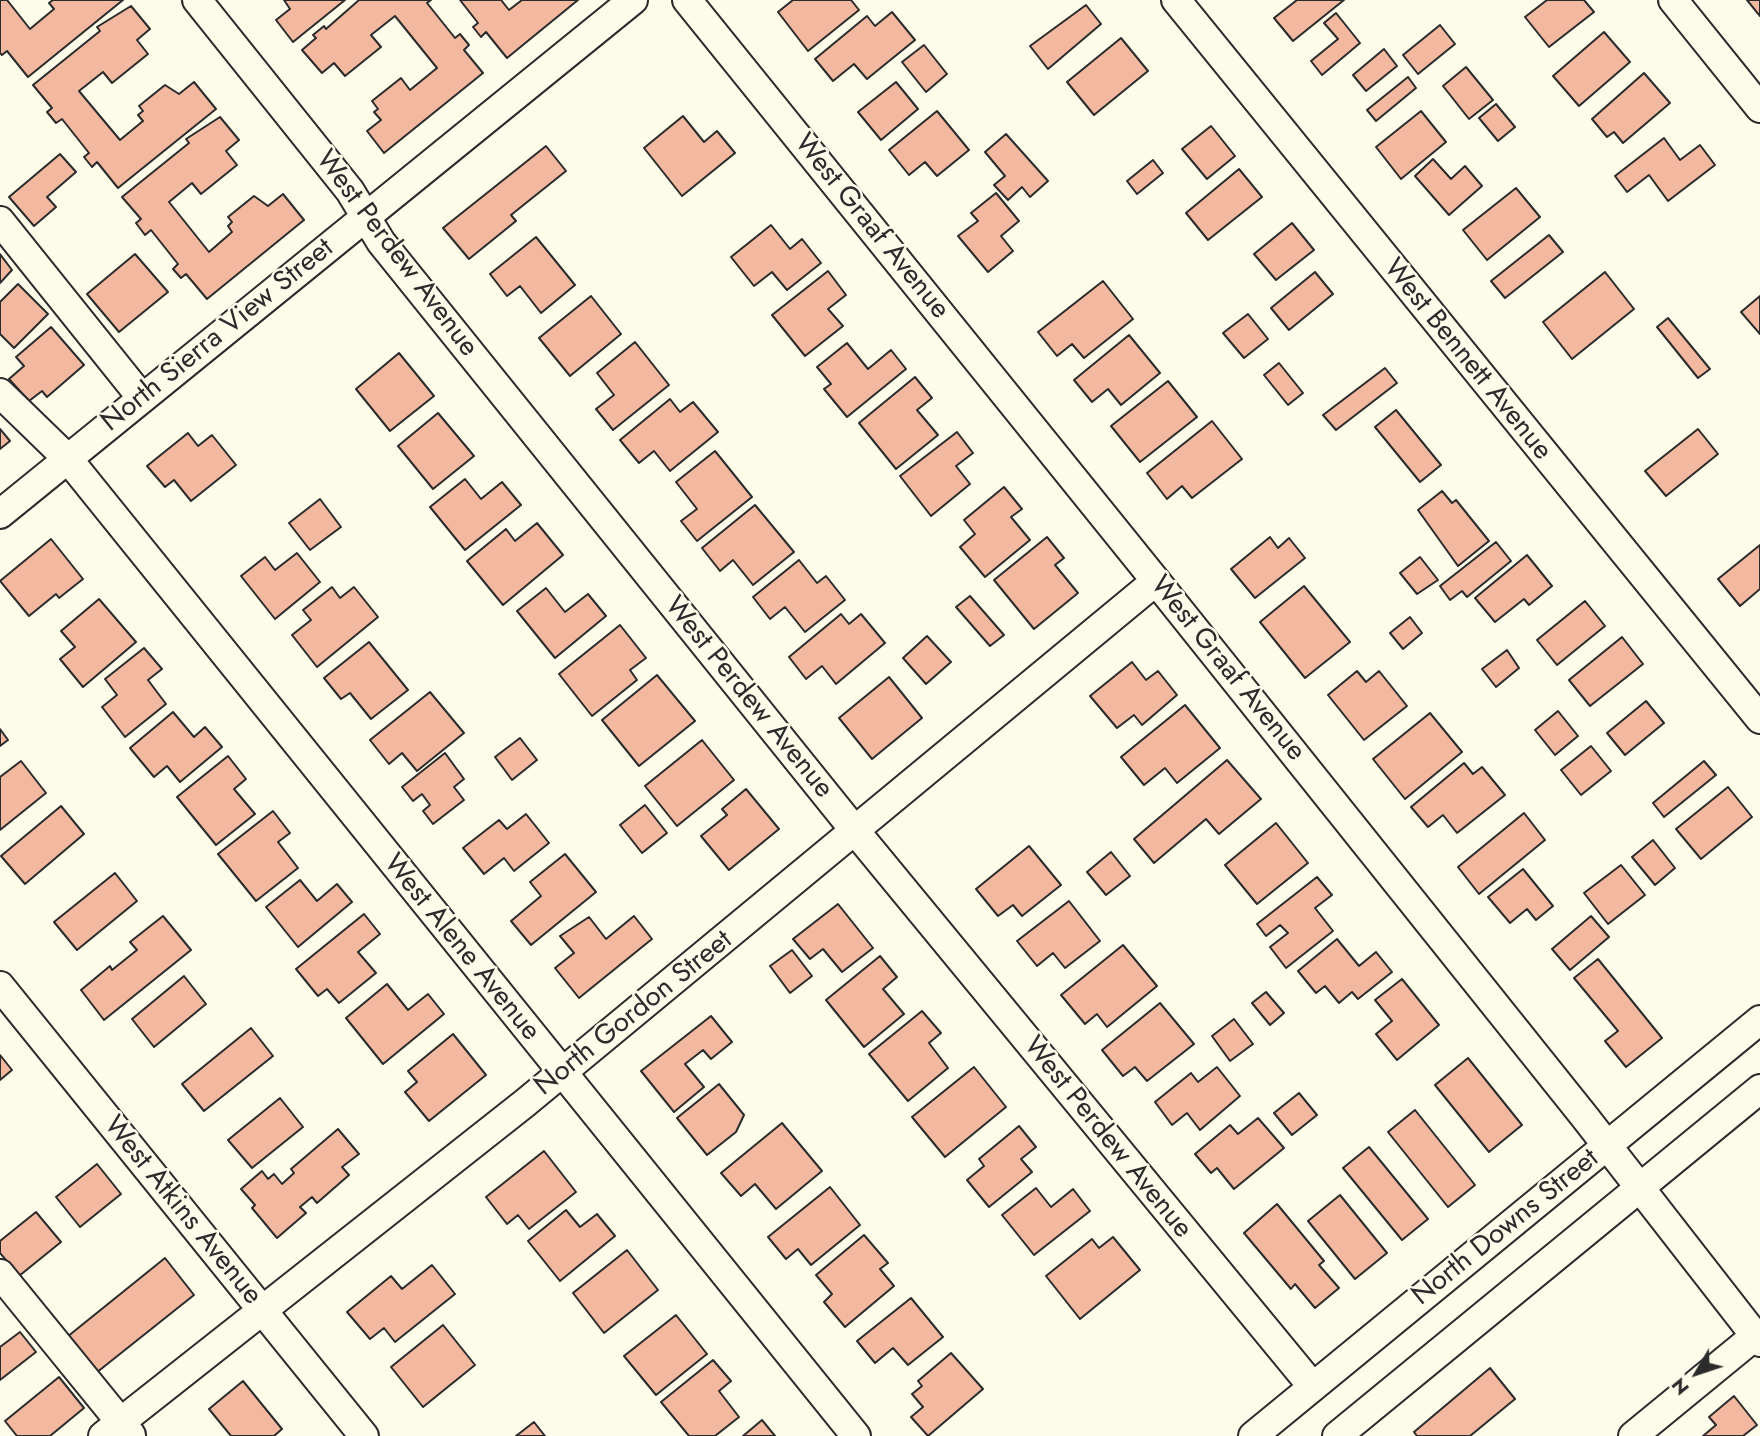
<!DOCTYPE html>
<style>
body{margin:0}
#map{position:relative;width:1760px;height:1436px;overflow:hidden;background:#fdfbea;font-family:Jost,sans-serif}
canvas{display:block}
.north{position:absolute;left:1662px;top:1338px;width:70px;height:70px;-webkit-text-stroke:5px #fdfbea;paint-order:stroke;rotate:231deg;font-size:19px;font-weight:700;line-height:28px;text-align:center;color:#2b2b2b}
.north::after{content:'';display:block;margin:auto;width:24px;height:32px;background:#2b2b2b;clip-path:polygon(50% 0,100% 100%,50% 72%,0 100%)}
</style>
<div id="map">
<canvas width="1760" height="1436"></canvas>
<div class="north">N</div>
</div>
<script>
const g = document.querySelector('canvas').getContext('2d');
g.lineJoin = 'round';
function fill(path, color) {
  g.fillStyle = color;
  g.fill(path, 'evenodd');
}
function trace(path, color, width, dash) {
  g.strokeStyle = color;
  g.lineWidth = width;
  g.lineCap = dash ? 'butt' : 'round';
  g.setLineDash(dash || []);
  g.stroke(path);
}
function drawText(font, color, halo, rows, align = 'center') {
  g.font = font + ' Jost,sans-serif';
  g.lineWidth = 5;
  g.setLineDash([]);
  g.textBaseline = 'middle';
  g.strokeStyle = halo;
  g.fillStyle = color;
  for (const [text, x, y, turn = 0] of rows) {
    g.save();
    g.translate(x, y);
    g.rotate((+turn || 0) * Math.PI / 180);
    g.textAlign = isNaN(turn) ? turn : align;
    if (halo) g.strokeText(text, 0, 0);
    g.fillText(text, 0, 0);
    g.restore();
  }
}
const building = new Path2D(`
 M0 0H7L30 29 54 9 49 3 53 0H123L28 77 7 51 2 55 0 53Z
 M345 0 293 42 276 20 290 9 284 0Z
 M359 0H431L427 3 455 38 460 34 469 45 464 50 483 73 384 153 367 131 381 120 374 112 378 109 372 101 401 78 410 90 437 68 395 16 371 35 381 47 345 76 334 63 322 73 302 50 316 38 313 35 324 26 326 29Z
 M460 0H501L509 10 522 0H578L507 58 486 32 481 37 473 27 478 23Z
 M793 0H851L859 10 808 51 778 12Z
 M1297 0H1344L1293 41 1274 18Z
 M1547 0H1584L1594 12 1549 47 1525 17Z
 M1747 0H1760V16Z
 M1086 5 1101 24 1048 69 1030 46Z
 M131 6 150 29 137 40 148 54 112 83 103 72 79 91 120 140 143 121 138 115 143 111 139 106 165 85 179 94 194 82 216 109 118 188 97 162 92 167 84 157 89 153 62 119 56 123 47 112 52 108 33 85 100 31 97 27Z
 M892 12 915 40 867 79 854 64 833 81 815 59 867 16 875 26Z
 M1336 13 1360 43 1322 75 1311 61 1338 39 1324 23Z
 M1440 25 1455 44 1418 74 1403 55Z
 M1604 32 1630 62 1579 106 1553 76Z
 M1121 38 1148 71 1094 115 1067 82Z
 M924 45 947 74 926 92 902 62Z
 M1384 49 1397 66 1366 91 1353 75Z
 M1466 67 1493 100 1469 119 1443 86Z
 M1644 73 1670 103 1623 143 1614 132 1607 137 1592 119Z
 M1408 77 1416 88 1376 121 1367 110Z
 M896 82 918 109 881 140 858 112Z
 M1496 104 1515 127 1498 141 1479 118Z
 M937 111 969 150 937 176 925 162 909 175 889 150Z
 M1421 111 1446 142 1401 179 1376 147Z
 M683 116 704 142 717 131 735 153 682 196 644 148Z
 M220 117 239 140 226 151 237 165 201 194 192 183 169 202 209 252 232 232 228 226 232 222 228 217 254 196 268 206 283 194 304 220 207 299 186 274 181 278 173 269 178 264 151 230 145 235 136 223 141 219 122 197 189 143 186 139Z
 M1211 126 1235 156 1207 179 1182 149Z
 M1006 134 1048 181 1030 197 1022 187 1008 200 994 185 1005 176 985 152Z
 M1664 138 1680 160 1700 145 1715 165 1668 201 1649 175 1627 192 1615 176Z
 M546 146 566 171 511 215 516 221 469 259 443 228Z
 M60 154 76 172 47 197 56 207 34 226 9 197Z
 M1433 159 1451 179 1465 166 1482 186 1449 215 1415 176Z
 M1153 160 1163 173 1137 194 1127 181Z
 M1239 169 1262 197 1208 240 1186 213Z
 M1516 188 1540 217 1487 260 1463 230Z
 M996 193 1019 221 1001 236 1013 251 988 272 958 236 978 221 971 213Z
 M1292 223 1314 250 1276 280 1254 254Z
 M771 225 790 249 802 239 821 263 787 290 772 272 754 286 731 257Z
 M1549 235 1563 252 1505 298 1491 281Z
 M536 237 575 285 541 313 520 286 507 296 490 274Z
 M0 254 12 270 0 283Z
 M135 254 168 292 119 332 87 294Z
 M828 271 846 295 828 309 843 326 805 356 772 315Z
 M1315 272 1333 294 1289 330 1271 308Z
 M1605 272 1634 309 1572 359 1543 322Z
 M1103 281 1133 319 1084 358 1072 344 1057 356 1038 332Z
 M18 284 48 314 14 348 0 334V302Z
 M591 296 621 334 570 376 539 338Z
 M1760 296V334L1741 312Z
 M1248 314 1268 339 1244 358 1223 333Z
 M1668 318 1710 369 1698 378 1657 327Z
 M51 327 84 365 47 397 42 391 29 401 9 379 24 366 16 357Z
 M1129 335 1160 373 1121 405 1108 389 1092 402 1074 380Z
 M635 342 669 385 613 430 596 409 614 395 597 373Z
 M847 343 868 369 891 350 906 369 847 417 824 389 831 384 817 367Z
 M399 353 434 396 390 431 356 389Z
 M1279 363 1303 393 1288 405 1264 375Z
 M1385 368 1397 383 1336 430 1323 415Z
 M915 377 932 398 917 410 938 435 896 469 859 423Z
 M1168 381 1197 417 1140 462 1111 426Z
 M670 399 680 412 693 402 718 432 670 471 654 451 639 463 620 440Z
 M1396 410 1441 465 1420 482 1375 427Z
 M438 413 474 456 433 489 398 446Z
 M1212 421 1242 459 1192 498 1182 486 1167 499 1147 473Z
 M0 429 10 441 0 449Z
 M1698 429 1718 454 1666 496 1645 471Z
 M957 432 973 453 956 466 970 484 931 516 900 476Z
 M188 433 198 446 212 435 236 465 191 501 174 480 165 487 147 466Z
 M715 451 752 497 697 541 681 521 697 509 676 482Z
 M465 479 481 499 502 482 521 505 465 550 430 507Z
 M1004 487 1022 509 1011 517 1030 540 985 577 960 547 975 534 964 520Z
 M1442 491 1452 503 1456 500 1489 541 1458 566 1418 510Z
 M320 499 341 527 310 550 289 523Z
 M755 505 794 552 753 585 733 560 720 571 702 548Z
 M537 523 563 555 503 605 467 561 506 529 515 541Z
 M1047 537 1064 558 1055 565 1078 593 1034 629 994 580Z
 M1270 537 1278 548 1289 538 1305 558 1255 598 1231 569Z
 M51 539 83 579 59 598 56 594 29 616 0 581Z
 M1496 542 1511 561 1467 597 1462 591 1450 600 1440 586Z
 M1760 545V589L1740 606 1718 579Z
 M297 553 320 582 275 619 241 576 265 557 275 570Z
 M1527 555 1552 586 1529 605 1524 599 1495 622 1475 598Z
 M1420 557 1438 580 1417 594 1400 573Z
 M799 560 817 583 826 576 845 600 805 632 785 607 770 619 753 597Z
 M1304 586 1350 642 1305 678 1260 622Z
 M332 587 340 598 354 587 378 617 317 667 292 635 311 620 303 610Z
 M546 588 565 612 588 594 606 616 555 658 517 611Z
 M970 596 1004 635 990 646 956 607Z
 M99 599 136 642 83 687 60 659 75 647 61 631Z
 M1585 601 1605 626 1557 665 1537 640Z
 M841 614 849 624 861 614 885 643 836 684 822 666 806 679 789 657Z
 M1410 617 1422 633 1403 649 1390 633Z
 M620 625 646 658 630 670 637 680 592 716 559 674Z
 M927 636 951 662 926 684 903 658Z
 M1622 637 1643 664 1590 706 1569 680Z
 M369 642 408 690 371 719 350 693 341 699 324 678Z
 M144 648 162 669 148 680 166 704 125 737 102 707 117 695 105 679Z
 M1507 650 1519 668 1496 687 1482 669Z
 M1132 662 1146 680 1158 671 1177 695 1142 725 1134 715 1117 728 1090 696Z
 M1357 671 1366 682 1379 671 1407 706 1364 740 1328 695Z
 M657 675 695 721 639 766 602 720Z
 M889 677 922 718 872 759 839 718Z
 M430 692 464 733 417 771 402 753 389 764 370 740Z
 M1646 701 1664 723 1625 755 1607 733Z
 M1185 705 1220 748 1177 783 1165 768 1144 785 1121 757Z
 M1558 711 1578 736 1555 755 1535 730Z
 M173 712 194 737 205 727 222 747 180 782 167 766 154 777 130 748Z
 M1430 713 1462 752 1405 799 1373 759Z
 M0 729 8 740 0 746Z
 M520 738 537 760 512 780 495 757Z
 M702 740 734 780 677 826 645 786Z
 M1591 746 1611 771 1581 795 1561 770Z
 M445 753 464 779 454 787 464 800 433 824 423 811 430 805 422 794 413 801 402 787Z
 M228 756 246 779 234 789 255 814 216 845 177 797Z
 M1227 760 1261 799 1219 834 1206 819 1154 863 1134 839Z
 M21 761 46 793 0 830V777Z
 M1704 761 1716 775 1664 817 1653 803Z
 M1464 763 1473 774 1482 767 1505 795 1457 833 1443 815 1428 827 1411 807Z
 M1728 787 1752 817 1701 859 1676 829Z
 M746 789 779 829 729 870 701 836 727 815 722 809Z
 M645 805 667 833 642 853 620 825Z
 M61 806 84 834 25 884 1 856Z
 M273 811 290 833 278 842 298 868 256 901 218 854Z
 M1524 813 1545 840 1479 894 1458 867Z
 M526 814 549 843 514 871 504 858 484 874 463 848 499 820 507 829Z
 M1276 823 1308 863 1257 904 1225 865Z
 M1653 840 1675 868 1655 885 1632 857Z
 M1029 846 1061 885 1022 916 1013 905 998 916 976 889Z
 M1111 852 1130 876 1106 895 1087 872Z
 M565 854 596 892 531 945 511 921 541 896 530 882Z
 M1621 865 1645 895 1608 924 1584 893Z
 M1523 869 1553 906 1536 920 1527 909 1510 923 1488 897Z
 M115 873 137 901 77 950 54 922Z
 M1317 877 1332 895 1315 908 1333 931 1286 968 1270 947 1288 933 1280 925 1266 936 1257 924Z
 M300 880 317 901 337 884 352 902 298 947 266 907Z
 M1069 901 1100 941 1065 968 1053 953 1037 966 1017 941Z
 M838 904 873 948 842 972 823 949 810 959 793 939Z
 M364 914 380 934 358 952 376 973 339 1003 327 989 318 996 296 969Z
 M163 916 191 950 104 1020 81 990 110 966 112 970 137 950 130 942Z
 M634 916 652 939 579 998 555 968 574 953 560 936 589 917 606 939Z
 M1591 916 1609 937 1570 970 1552 949Z
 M1337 939 1359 966 1376 952 1392 972 1358 999 1352 992 1339 1003 1325 986 1316 993 1298 971Z
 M1123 945 1157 986 1107 1027 1097 1014 1085 1024 1061 995Z
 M792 950 812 976 790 993 770 966Z
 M880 956 897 977 883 989 904 1014 864 1047 826 1000Z
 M1598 959 1662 1038 1626 1067 1605 1041 1618 1031 1574 978Z
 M184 976 206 1004 154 1047 132 1019Z
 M1402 979 1439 1025 1397 1060 1376 1034 1392 1021 1375 1000Z
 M387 984 408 1010 428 994 444 1014 383 1064 346 1018Z
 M1266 992 1284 1013 1270 1025 1252 1003Z
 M1160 1003 1194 1044 1147 1081 1135 1067 1123 1076 1102 1050Z
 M922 1011 941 1033 929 1043 948 1068 908 1101 869 1054Z
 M711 1016 732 1042 711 1059 703 1050 685 1064 704 1087 674 1112 641 1071Z
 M1234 1019 1253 1044 1230 1061 1212 1036Z
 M251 1028 273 1056 204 1111 182 1084Z
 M453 1034 486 1075 429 1121 405 1092 417 1082 408 1071Z
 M0 1055 12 1070 0 1080Z
 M1468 1058 1522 1125 1489 1152 1435 1085Z
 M974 1067 1006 1107 945 1157 912 1117Z
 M1217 1067 1240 1096 1200 1130 1187 1113 1172 1125 1155 1102 1191 1073 1198 1082Z
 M719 1084 744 1115 736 1132 707 1155 677 1118Z
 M1299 1093 1317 1115 1292 1135 1274 1113Z
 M280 1098 303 1127 252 1168 228 1140Z
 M1415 1110 1475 1185 1448 1207 1388 1132Z
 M1258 1118 1284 1148 1234 1189 1217 1168 1211 1173 1195 1154 1230 1125 1238 1134Z
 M782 1123 822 1171 776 1209 755 1184 741 1196 721 1173Z
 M1019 1126 1036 1147 1021 1159 1032 1172 989 1207 967 1180 984 1166 979 1159Z
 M338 1129 359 1154 342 1167 349 1175 317 1203 312 1197 300 1207 306 1213 277 1238 252 1208 255 1205 241 1189 262 1171 268 1179 274 1174 282 1184 294 1173 291 1169Z
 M1369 1147 1428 1219 1402 1240 1343 1168Z
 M544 1151 576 1192 529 1229 518 1215 507 1224 486 1197Z
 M97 1164 121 1194 80 1227 56 1197Z
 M830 1187 860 1225 811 1265 798 1249 786 1259 768 1237Z
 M1036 1188 1051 1207 1073 1189 1090 1211 1034 1255 1002 1215Z
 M1340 1195 1387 1253 1355 1279 1308 1221Z
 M1277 1204 1324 1261 1319 1265 1339 1288 1315 1308 1295 1284 1291 1289 1244 1233Z
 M566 1210 580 1227 597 1214 615 1236 560 1281 528 1241Z
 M36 1212 61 1242 19 1276 0 1253V1241Z
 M864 1235 888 1263 880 1269 894 1286 845 1327 824 1302 832 1294 816 1275Z
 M1113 1237 1140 1270 1080 1319 1046 1276 1092 1239 1099 1248Z
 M627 1250 658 1290 604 1333 573 1293Z
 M165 1258 194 1295 96 1373 67 1337Z
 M432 1265 455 1294 395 1342 384 1328 370 1339 347 1312 391 1276 402 1289Z
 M911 1298 943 1337 908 1365 893 1348 875 1363 857 1341Z
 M676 1315 707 1354 656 1395 624 1356Z
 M443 1325 475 1365 423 1407 391 1367Z
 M20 1332 36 1352 0 1380V1347Z
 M951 1353 983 1389 928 1436 911 1417 923 1407 912 1394 922 1386 918 1381Z
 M713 1360 731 1381 719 1391 739 1417 715 1436H689L661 1402Z
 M1490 1368 1515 1399 1470 1436H1417L1414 1432Z
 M59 1377 84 1408 50 1436H17L5 1421Z
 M243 1381 282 1429 274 1436H231L209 1409Z
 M1734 1396 1757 1425 1743 1436H1703L1716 1425 1709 1417Z
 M762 1420 775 1436H743Z
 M534 1422 545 1436H516Z`);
fill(building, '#f2b8a0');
trace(building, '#2b2b2b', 2);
const minor = new Path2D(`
 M197 0 350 191 381 242 856 832 1313 1387
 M687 0 1156 581 1584 1116 1760 1342
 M1176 0 1760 719
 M1673 0 1760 108
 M0 221 142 398
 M0 393 68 459 856 1436
 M0 514 633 0
 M0 986 364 1436
 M0 1274 131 1435
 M103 1436 525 1103 1156 581
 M1253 1436 1760 1020
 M1337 1436 1760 1089
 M1633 1436 1755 1336`);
trace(minor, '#2b2b2b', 32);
trace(minor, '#fdfbea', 28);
drawText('28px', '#2b2b2b', '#fdfbea', [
 ["West Graaf Avenue",871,227,51],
 ["West Perdew Avenue",396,254,53],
 ["North Sierra View Street",218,336,-39],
 ["West Bennett Avenue",1467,360,51],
 ["West Graaf Avenue",1227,669,51],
 ["West Perdew Avenue",748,698,51],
 ["West Alene Avenue",461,948,51],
 ["North Gordon Street",634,1014,-39],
 ["West Perdew Avenue",1107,1138,51],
 ["West Atkins Avenue",182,1211,51],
 ["North Downs Street",1506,1228,-39]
]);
</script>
